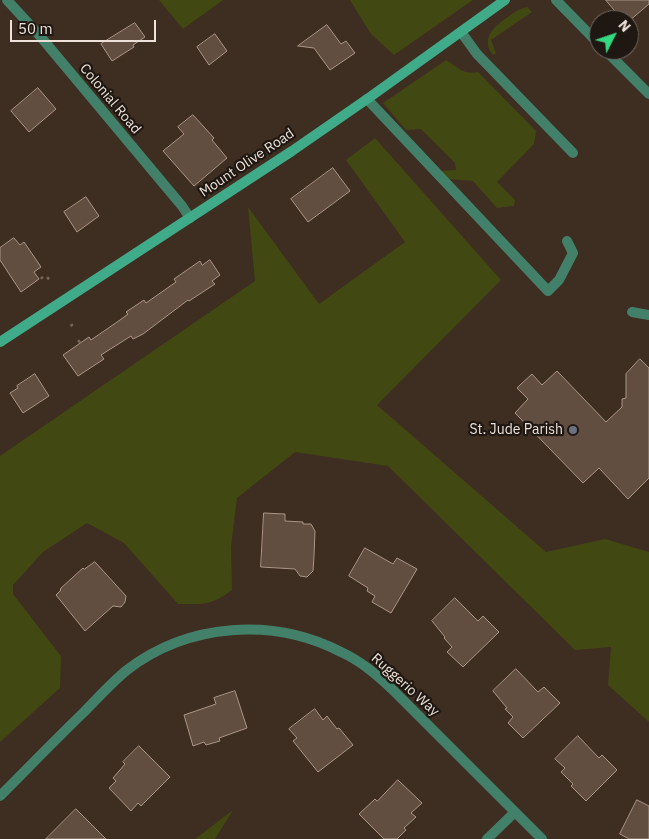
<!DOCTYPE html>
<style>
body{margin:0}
#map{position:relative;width:649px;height:839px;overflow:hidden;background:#3e2d21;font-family:"IBM Plex Sans",sans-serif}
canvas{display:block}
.north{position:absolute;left:589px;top:10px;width:50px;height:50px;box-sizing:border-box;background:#1f1712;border:1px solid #716862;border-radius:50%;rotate:49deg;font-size:14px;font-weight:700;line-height:20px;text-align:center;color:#ede1d9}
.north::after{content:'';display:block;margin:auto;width:18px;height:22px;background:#33d881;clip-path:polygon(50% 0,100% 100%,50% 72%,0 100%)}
.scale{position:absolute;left:10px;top:20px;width:146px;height:22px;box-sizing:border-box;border:2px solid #ede1d9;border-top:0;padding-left:6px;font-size:15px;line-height:18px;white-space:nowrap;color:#ede1d9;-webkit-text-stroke:4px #1f1712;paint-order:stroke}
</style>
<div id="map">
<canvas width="649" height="839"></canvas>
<div class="north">N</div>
<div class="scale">50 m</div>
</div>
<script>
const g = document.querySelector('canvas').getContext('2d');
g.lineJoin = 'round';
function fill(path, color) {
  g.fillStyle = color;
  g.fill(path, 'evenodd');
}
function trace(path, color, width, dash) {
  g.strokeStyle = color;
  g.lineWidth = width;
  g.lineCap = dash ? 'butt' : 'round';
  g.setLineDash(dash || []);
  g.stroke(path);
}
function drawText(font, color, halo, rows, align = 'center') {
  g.font = font + ' "IBM Plex Sans",sans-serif';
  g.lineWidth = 4.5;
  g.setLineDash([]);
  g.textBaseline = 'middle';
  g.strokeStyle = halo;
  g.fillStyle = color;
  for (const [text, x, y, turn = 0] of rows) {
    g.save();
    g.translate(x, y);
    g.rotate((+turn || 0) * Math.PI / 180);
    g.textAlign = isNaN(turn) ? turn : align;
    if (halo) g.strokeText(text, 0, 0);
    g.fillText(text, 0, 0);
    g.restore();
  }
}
fill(new Path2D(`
 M159 0H223L183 29Z
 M350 0H473L394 55 371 34Z
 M527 7 532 12 491 40 496 53 493 55C481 40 492 28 505 19 512 14 518 9 527 7Z
 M446 60C458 67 462 75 478 72L536 131 534 144 497 182 515 200 514 206 497 208 473 181 447 179 440 171 456 170 455 163 421 129 406 130 383 103Z
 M375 138 501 280 377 405 546 552 605 539 649 552V722L608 685 611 647 575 650 388 466 295 452 237 498 231 547 232 590C211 606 203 604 178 604L124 543 87 523 43 552 13 585V594L61 656 60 688 0 742V456L255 281 248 207 319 304 405 242 346 160Z
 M233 810 215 839H195Z`), '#424811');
const building = new Path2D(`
 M606 0H649V4L629 21 623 20Z
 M135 23 145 37 133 45 134 47 112 61 101 44Z
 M327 25 341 44 346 41 355 53 330 70 314 48 298 46Z
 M215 34 227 51 209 65 197 47Z
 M38 88 56 109 29 132 11 111Z
 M193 115 214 138 212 140 227 158 194 186 163 151 184 134 178 127Z
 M333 168 350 191 308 222 291 199Z
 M86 197 99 216 77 232 64 212Z
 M14 238 20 245 24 242 41 267 34 272 39 279 21 292 0 260V248Z
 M210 260 220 275 212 281 215 284 189 301 188 300 143 334 133 339 131 336 101 355 104 359 78 376 63 355 89 337 91 340 120 320 128 314 126 312 144 300 146 303 176 282 174 279 200 261 202 265Z
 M640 359 649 368V478L628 499 599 468 583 483 515 413 528 399 517 388 520 385 532 374 542 385 557 371 606 422 622 407V399L626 398V374Z
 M35 374 49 396 23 413 10 393 18 388 17 386Z
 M264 513 285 514V521L303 522V524H311L315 531 314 556 313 571 307 577 300 576 295 569 261 567Z
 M365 548 393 564 397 558 417 569 391 613 372 602 375 596 367 591 368 588 349 576Z
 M95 562 126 596 125 602 121 607 113 606 85 631 56 595 61 590 60 589 83 568 84 569Z
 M455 598 478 621 483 616 499 632 463 667 447 652 452 647 444 638 445 637 432 621Z
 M516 669 538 692 544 687 560 703 523 738 508 723 513 717 505 709 507 708 493 691Z
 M235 691 247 728 219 738 220 741 206 745 204 742 193 746 184 715 216 704 214 698Z
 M315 709 323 720 327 716 337 729 339 728 353 745 318 772 293 741 297 738 289 729Z
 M578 736 599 758 602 755 617 770 586 801 571 786 573 784 561 772 565 768 555 759Z
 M139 746 170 777 141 806 138 803 131 811 109 788 116 781 113 778 125 764 123 762Z
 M398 780 422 803 411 813 416 817 404 828 406 830 397 839H384L359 814 375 799 377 801Z
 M637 800 649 806V839H629L620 834Z
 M76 809 106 839H46Z`);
fill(building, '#614e41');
trace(building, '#ab9688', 1);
trace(new Path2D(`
 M41 277 43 279
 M47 279 50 277
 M71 324 73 327
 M78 342 82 339`), '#75665b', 3, [2.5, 2.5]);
trace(new Path2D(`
 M461 32 477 54 573 153
 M367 99 548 291 559 280 573 253 567 241
 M632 312 649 315`), '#42806a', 10);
trace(new Path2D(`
 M7 0 40 36 182 206 190 218
 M556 0 599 44
 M605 50 649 94
 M0 796C28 768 55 740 83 713 97 699 111 683 127 670 188 623 273 617 341 652 361 661 377 675 393 690L542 839
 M487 839 515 812`), '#42806a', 10);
trace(new Path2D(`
 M0 342 292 151 370 97 505 0`), '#40ab89', 10);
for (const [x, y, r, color] of [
 [573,430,5,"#6b7280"]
]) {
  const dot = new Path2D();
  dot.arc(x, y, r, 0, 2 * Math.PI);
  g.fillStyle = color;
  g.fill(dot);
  trace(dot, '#1f1712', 2);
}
drawText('14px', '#ede1d9', '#1f1712', [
 ["Colonial Road",110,99,50],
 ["Mount Olive Road",247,163,-34],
 ["Ruggerio Way",405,685,42]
]);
drawText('14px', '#ede1d9', '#1f1712', [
 ["St. Jude Parish",563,430]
], 'right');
</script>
